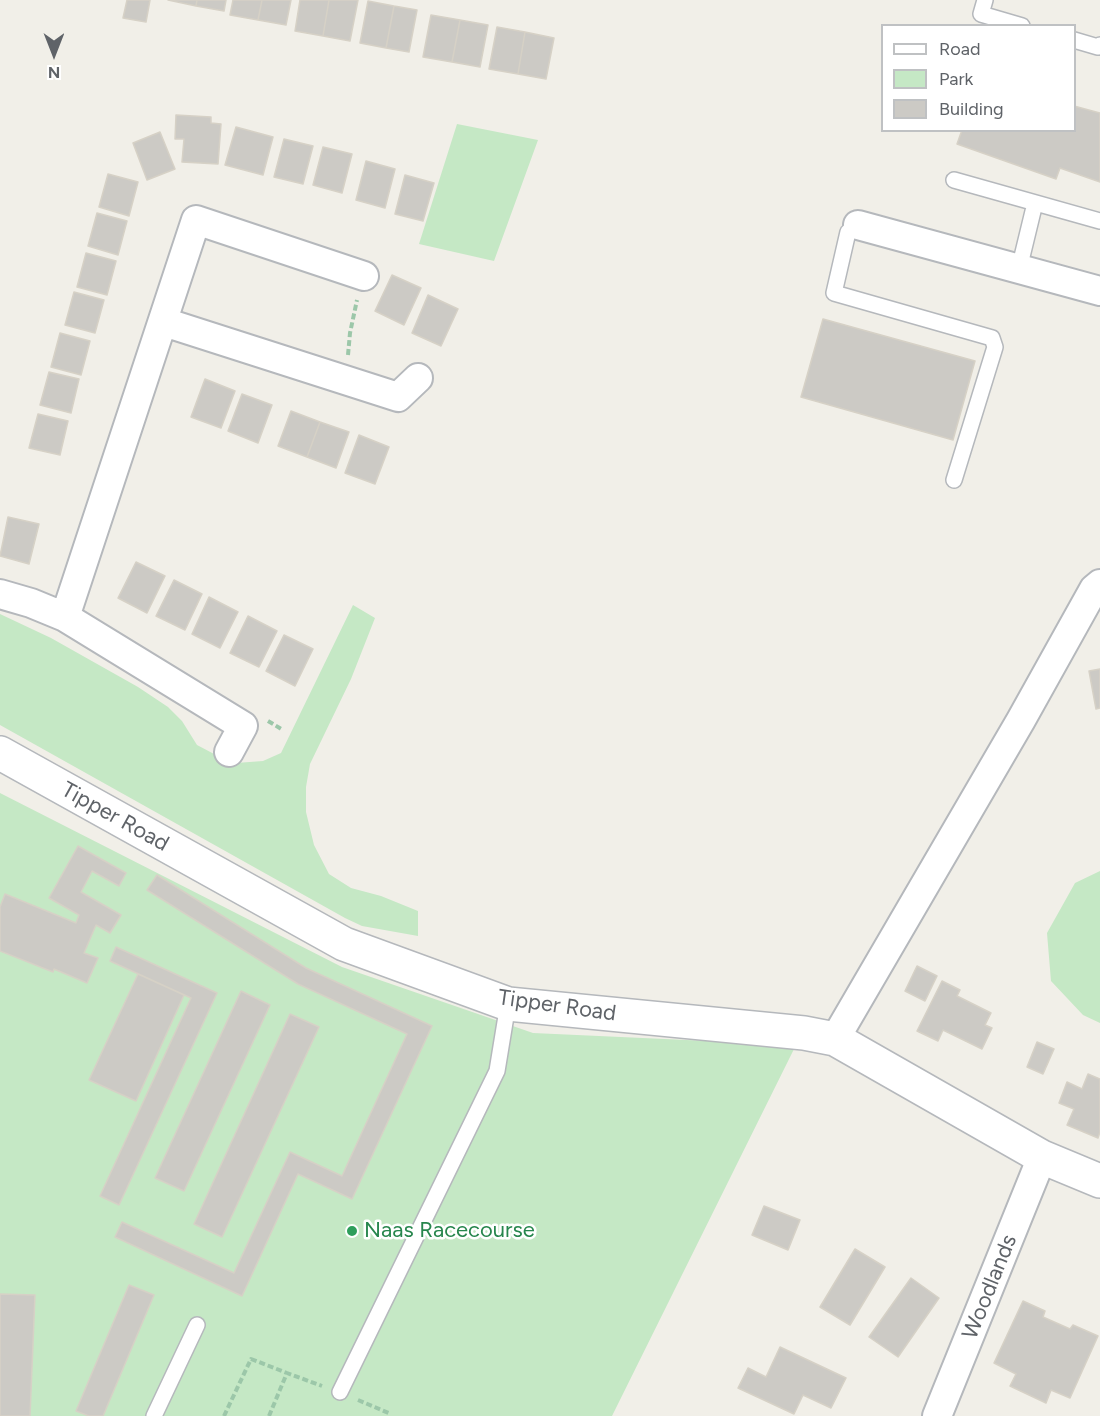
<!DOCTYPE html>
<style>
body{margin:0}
#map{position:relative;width:1100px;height:1416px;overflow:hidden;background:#f1efe8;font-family:Figtree,sans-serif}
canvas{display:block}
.legend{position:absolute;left:881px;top:24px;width:195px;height:108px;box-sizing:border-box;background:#fff;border:2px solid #bfc1c3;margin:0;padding:8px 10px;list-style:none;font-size:18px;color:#5f6368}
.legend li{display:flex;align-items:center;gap:12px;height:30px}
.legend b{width:30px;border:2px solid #bfc1c3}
.north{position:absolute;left:24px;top:24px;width:60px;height:60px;-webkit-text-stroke:4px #fff;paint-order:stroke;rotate:180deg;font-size:16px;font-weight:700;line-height:24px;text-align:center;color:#5f6368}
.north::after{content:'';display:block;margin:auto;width:21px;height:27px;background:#5f6368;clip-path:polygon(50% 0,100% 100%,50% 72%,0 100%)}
</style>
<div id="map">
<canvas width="1100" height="1416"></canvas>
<ul class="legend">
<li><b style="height:8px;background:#fff"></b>Road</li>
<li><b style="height:16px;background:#c5e8c5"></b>Park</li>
<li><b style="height:16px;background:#cccac5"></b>Building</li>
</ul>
<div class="north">N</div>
</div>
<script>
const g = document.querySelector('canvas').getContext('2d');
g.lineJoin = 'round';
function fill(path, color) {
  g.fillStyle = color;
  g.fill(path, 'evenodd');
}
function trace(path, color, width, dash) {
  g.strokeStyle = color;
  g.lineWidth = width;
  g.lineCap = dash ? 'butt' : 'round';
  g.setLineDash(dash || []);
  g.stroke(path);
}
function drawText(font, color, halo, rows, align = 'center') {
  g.font = font + ' Figtree,sans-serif';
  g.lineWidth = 5;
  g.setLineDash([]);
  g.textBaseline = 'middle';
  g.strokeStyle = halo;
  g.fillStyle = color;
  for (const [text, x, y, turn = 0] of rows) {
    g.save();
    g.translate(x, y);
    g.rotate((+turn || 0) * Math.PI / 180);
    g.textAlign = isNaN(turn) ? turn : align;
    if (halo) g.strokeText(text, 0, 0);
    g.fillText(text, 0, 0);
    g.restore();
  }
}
fill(new Path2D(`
 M457 124 538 140 494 261 419 244Z
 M353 605 375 618 351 679 310 764 306 787V812L314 845 329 874 351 888 381 896 418 911V936L362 926 345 918 0 725V614L51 638 138 687 168 707 182 721 197 745 216 755 236 763 263 761 281 753Z
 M0 793 342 967 533 1033 796 1045 612 1416H0Z
 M1100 871V1023L1083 1015 1051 981 1047 933 1075 883Z`), '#c5e8c5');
const building = new Path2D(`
 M127 0H150L146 22 123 18Z
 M168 0H197L196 6Z
 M197 0H226L224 11 196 6Z
 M233 0H262L258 20 230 15Z
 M262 0H291L286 25 258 20Z
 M300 0H329L323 36 295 31Z
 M329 0H358L350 41 323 36Z
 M368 1 394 6 386 48 360 43Z
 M394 6 417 10 409 52 386 48Z
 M431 15 460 20 452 62 423 57Z
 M460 20 488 25 480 67 452 62Z
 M497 27 525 32 518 74 489 69Z
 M525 32 554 38 546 79 518 74Z
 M1074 106 1100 113V182L1060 168 1056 179 957 144 962 130H1074Z
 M176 115 211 117V123L221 124 218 164 182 162 184 139H175Z
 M236 127 273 137 263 175 225 165Z
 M160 132 175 169 147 180 133 143Z
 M284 139 313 146 303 184 274 177Z
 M323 147 352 154 342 193 313 185Z
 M366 161 395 169 385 208 356 200Z
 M108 174 138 182 129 216 99 207Z
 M405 175 434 183 423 221 395 214Z
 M97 213 127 221 118 255 88 246Z
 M86 253 116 261 107 295 77 287Z
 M392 275 421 288 404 325 375 311Z
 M74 292 104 300 95 333 65 325Z
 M428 295 458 309 441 346 412 333Z
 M823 319 975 361 953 440 801 397Z
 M60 333 90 341 81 375 51 367Z
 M49 372 79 379 71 413 40 405Z
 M205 379 235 391 221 428 191 417Z
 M242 394 272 405 258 443 228 431Z
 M291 411 320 422 307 457 278 446Z
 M38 414 68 421 60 455 29 448Z
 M320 422 349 432 336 468 307 457Z
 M359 435 389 447 375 484 345 473Z
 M8 517 39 524 29 564 0 556Z
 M136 562 165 576 147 613 118 598Z
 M174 580 202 594 185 630 156 616Z
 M209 597 238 612 220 648 192 634Z
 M248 616 277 631 259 667 230 653Z
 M284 635 313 649 295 686 266 671Z
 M1100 669V708L1096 709 1089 671Z
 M78 846 126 873 119 886 92 871 81 892 121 915 110 933 96 925 84 953 98 958 87 983 54 969 53 972 0 951V907L5 894 76 923 79 915 49 898Z
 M157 875 306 968 432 1026 352 1199 298 1174 242 1296 115 1237 122 1222 234 1273 290 1152 342 1176 407 1034 298 984 147 890Z
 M116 947 217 993 119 1205 100 1196 191 998 110 961Z
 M917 966 937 976 925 1001 905 991Z
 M138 974 184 995 136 1101 89 1080Z
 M942 981 960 990 957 996 991 1013 985 1025 992 1028 982 1049 943 1030 938 1041 917 1031Z
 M241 991 270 1005 184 1191 155 1178Z
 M290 1014 319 1027 222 1237 194 1224Z
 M1037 1042 1054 1049 1043 1074 1027 1067Z
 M1088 1074 1100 1079V1132L1098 1138 1067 1125 1074 1109 1059 1103 1067 1082 1082 1089Z
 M764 1206 800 1220 788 1250 752 1235Z
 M855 1249 885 1267 850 1325 820 1307Z
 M911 1278 939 1298 898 1357 869 1337Z
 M129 1285 154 1295 103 1416H89L76 1411Z
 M0 1294 35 1295 30 1416H0Z
 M1023 1301 1045 1311 1043 1317 1070 1329 1073 1325 1098 1336 1070 1398 1051 1390 1046 1403 1010 1386 1016 1374 994 1363Z
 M780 1347 846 1378 831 1408 803 1395 794 1414 738 1388 748 1368 766 1377Z`);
fill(building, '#cccac5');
trace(building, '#d6d1c6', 1.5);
const service = new Path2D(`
 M985 0 981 14 1022 26
 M1074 40 1098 47 1100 45
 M954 180 1100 221
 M858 225 848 232 834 293 992 338 995 347 954 480
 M1019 269 1035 203
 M340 1392 497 1071 508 1004
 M154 1416 197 1325`);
const minor = new Path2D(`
 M858 225 1100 291
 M164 322 398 397 418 378
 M0 594 31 603 65 617 243 726 229 752
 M65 617 196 220 364 276
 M835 1039 1021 720 1094 589 1100 584
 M937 1416 1042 1157`);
const tertiary = new Path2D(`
 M0 753 344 944 508 1004 804 1033 835 1039 1042 1157 1100 1181`);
trace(service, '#b5b8bc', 18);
trace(minor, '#b5b8bc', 32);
trace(tertiary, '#b5b8bc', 36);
trace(new Path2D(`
 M348 355 350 333 357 300
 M268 721 283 730
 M358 1400 391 1414
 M224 1416 251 1359 287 1373
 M269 1416 287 1373 322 1386`), '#9cc7a9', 4, [6, 3]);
trace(service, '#fff', 15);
trace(minor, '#fff', 28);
trace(tertiary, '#fff', 33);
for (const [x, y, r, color] of [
 [352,1231,6,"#2e9e5b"]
]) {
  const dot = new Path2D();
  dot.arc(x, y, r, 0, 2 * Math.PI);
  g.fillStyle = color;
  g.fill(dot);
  trace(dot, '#fff', 2);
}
drawText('22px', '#5f6368', '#fff', [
 ["Tipper Road",115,817,29],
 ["Tipper Road",557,1006,8],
 ["Woodlands",990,1287,-68]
]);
drawText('22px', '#27864d', '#fff', [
 ["Naas Racecourse",364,1231]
], 'left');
</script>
